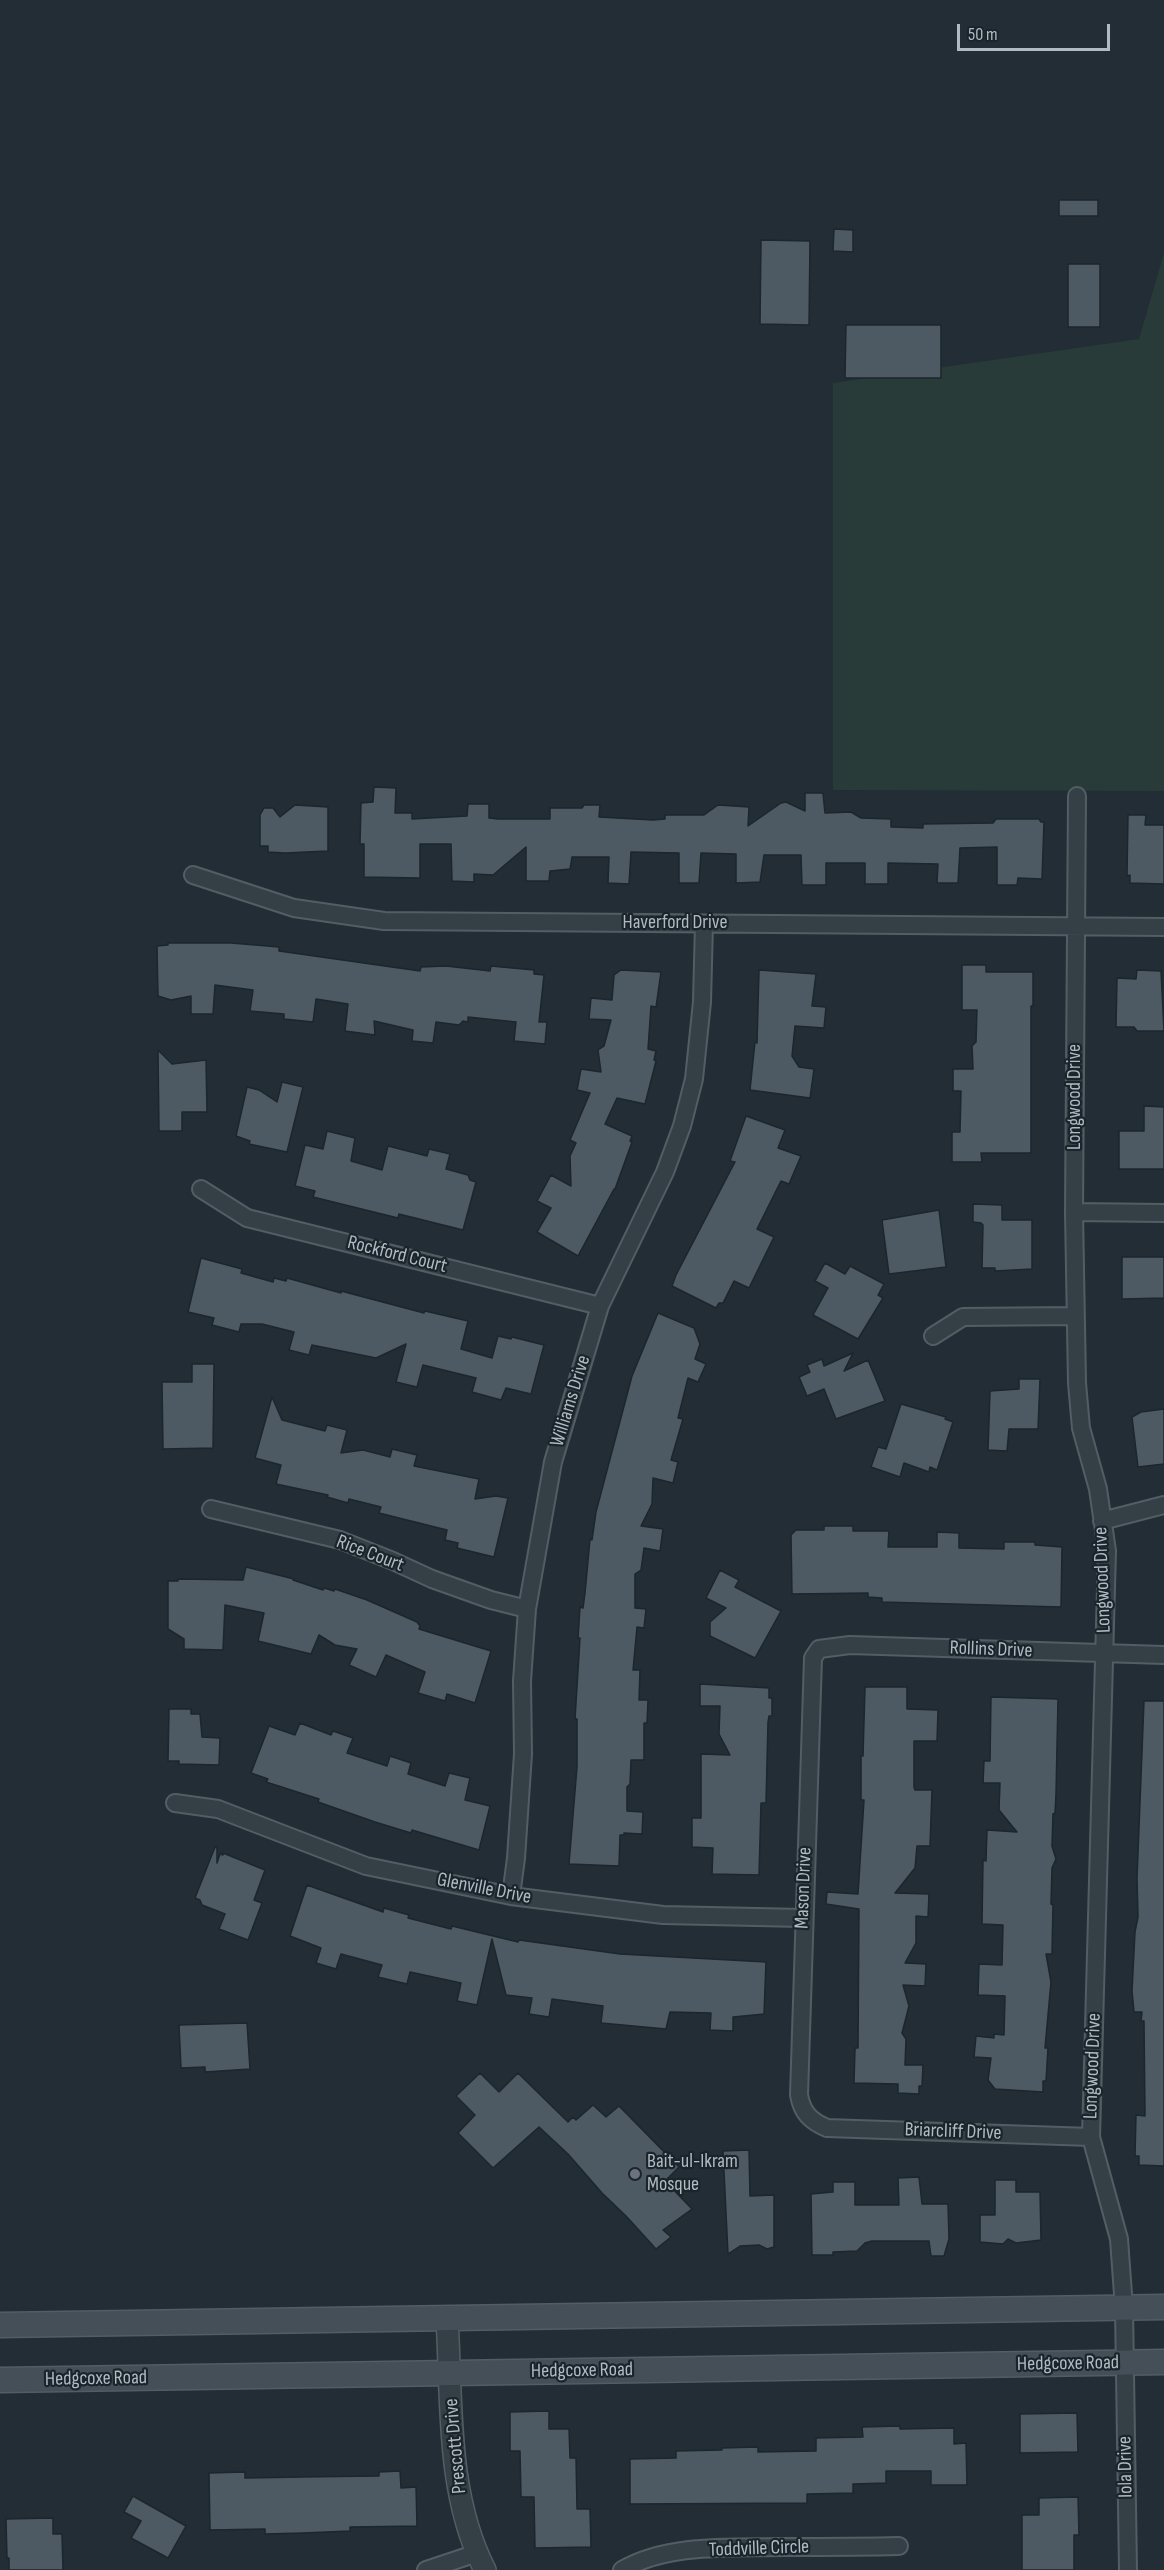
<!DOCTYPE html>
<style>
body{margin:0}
#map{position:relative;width:1164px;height:2570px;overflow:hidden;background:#222d35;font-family:"Sofia Sans Condensed",sans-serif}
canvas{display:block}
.scale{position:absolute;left:957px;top:24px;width:153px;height:27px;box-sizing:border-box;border:3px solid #b0bac2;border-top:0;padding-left:8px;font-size:18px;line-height:21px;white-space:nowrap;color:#b0bac2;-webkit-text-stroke:4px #1b242a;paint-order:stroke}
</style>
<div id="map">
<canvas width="1164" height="2570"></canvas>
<div class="scale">50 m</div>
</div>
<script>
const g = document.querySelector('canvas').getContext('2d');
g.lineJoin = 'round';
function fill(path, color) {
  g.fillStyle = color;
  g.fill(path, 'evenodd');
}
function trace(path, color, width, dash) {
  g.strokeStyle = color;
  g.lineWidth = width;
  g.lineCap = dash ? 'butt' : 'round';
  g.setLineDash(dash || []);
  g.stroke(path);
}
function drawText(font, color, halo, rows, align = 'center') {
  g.font = font + ' "Sofia Sans Condensed",sans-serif';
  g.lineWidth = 4.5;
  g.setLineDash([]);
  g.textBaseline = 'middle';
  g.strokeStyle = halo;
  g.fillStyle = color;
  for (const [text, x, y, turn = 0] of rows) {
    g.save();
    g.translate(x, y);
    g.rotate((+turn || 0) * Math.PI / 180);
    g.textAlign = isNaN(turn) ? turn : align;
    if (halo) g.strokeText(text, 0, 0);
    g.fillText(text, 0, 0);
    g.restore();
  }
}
fill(new Path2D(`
 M1164 253V791L833 790V383L1139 339Z`), '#283b38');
const building = new Path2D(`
 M1059 200H1098V216H1059Z
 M834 229 853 230V252L833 251Z
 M761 240 810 241 809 325 760 324Z
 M1068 264H1100V327H1068Z
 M846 325H941V378H845Z
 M374 787 396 788 395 813H412V819L467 816 468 804H489V818L498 819H550V808H582L584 805H600L599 817 653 820 665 819V815H704L718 805 749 807 748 826 781 803 786 802 805 811V793H823L825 813 851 812 861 818 891 819V827L923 828V824L993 823 996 819H1039L1041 822H1044L1042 879 1018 878 1017 885H997V847L960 848 958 883H937L938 864 888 863V884H865V863H826V885H802L801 855H764L760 882 736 883V854L701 853 699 883H679V853L631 852 629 884 608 883 609 857H572L570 869 550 871 549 881H526V847L493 875 474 874V882L452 881 451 844H420V878L364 877V844H360L361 803 373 802Z
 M295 805 328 807V851L285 853 268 852V846H260V815L264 808H273L280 817Z
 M1128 815H1146L1145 825H1164V884L1130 883V875L1127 876Z
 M168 943H231L279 947V951L420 971 421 967 446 966 490 971 491 966 534 970V974L544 975 539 1022H547L545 1044 514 1041 516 1022 468 1017V1022L463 1021 459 1025 436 1022 433 1043 412 1041 413 1030 374 1021 375 1035 345 1031 348 1004 316 999 313 1022 284 1019V1014L250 1011 253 990 215 985 213 1014H191V996L171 1000 158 996 157 946 168 945Z
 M962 965H986V972H1033V1006H1031V1153H981L982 1162H952V1132H960L961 1091H953V1069H973L972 1046 976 1042 977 1010H962Z
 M621 970 661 972 656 1007 651 1006 648 1049 656 1051 654 1060 656 1061 645 1104 617 1098 605 1124 632 1136 630 1141 632 1142 615 1189H614L578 1256 537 1232 551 1208 537 1201 551 1175 571 1186 570 1156 576 1143 570 1140 590 1093 577 1090 581 1069 601 1072 598 1050 604 1046 611 1020 589 1019 591 998 612 1000 614 975Z
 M759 970 816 974 812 1006 826 1007 824 1028 795 1026 792 1056 799 1067 814 1069 810 1098 750 1090 755 1042 757 1043Z
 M1137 970 1161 971 1164 1031H1137L1134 1027H1116L1117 978 1136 979Z
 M158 1050 172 1064 206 1060 207 1112H182V1131H159Z
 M282 1082 303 1087 287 1152 249 1144 250 1141 236 1136 247 1087 259 1090 277 1102Z
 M1144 1106 1164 1107V1169H1119V1131H1144Z
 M746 1116 785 1130 778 1148 801 1156 789 1184 781 1181 757 1229 774 1237 749 1288 734 1281 723 1303H719L716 1308 672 1286 676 1275 735 1162 730 1161Z
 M327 1131 355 1138 351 1161 382 1170 388 1146 427 1156 429 1149 450 1154 446 1169 468 1175 470 1180 476 1182 463 1230 399 1214 398 1218 313 1197 315 1191 295 1186 305 1145 323 1149Z
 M973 1204 1002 1205V1220H1032V1269L995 1271V1268H982L983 1225 981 1223 973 1222Z
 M939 1210 946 1267 889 1274 882 1220Z
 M1122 1257H1164V1298L1122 1299Z
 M201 1258 242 1269 241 1273 273 1282 274 1278 286 1281 287 1278 341 1293V1291L424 1313 425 1311 468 1321 461 1349 492 1358 498 1336 511 1339 512 1337 544 1345 531 1394 506 1388 501 1400 472 1392 476 1378 423 1365 417 1387 396 1382 406 1344 376 1358 312 1345 309 1355 289 1350 294 1332 262 1324H241L239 1332 212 1325 214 1318 188 1312Z
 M825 1263 845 1274 850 1266 884 1284 878 1295 883 1298 858 1339 813 1315 828 1288 815 1281Z
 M658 1313 694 1328 700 1344 695 1359 706 1364 698 1382 688 1378 678 1418 683 1419 671 1460 678 1462 673 1483 653 1478 652 1504 641 1526 663 1529 660 1551 644 1548 641 1570 635 1574V1608L646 1609 644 1628 637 1627 633 1670H640L639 1700H648L647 1723H644V1760H631L630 1784 627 1787V1811L643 1812 642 1834 624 1833V1835H620L619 1866 569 1864 577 1767V1719H575L580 1638H578L580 1607 583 1608 585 1593 590 1539 592 1540 596 1512 632 1376Z
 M853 1353 844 1371 868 1360 885 1401 836 1419 824 1389 807 1396 799 1377 810 1372 807 1365 822 1359 824 1366Z
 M192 1364H214L213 1448 163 1449 162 1382H192Z
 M1019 1379H1040L1038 1429H1009L1007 1451 988 1450 990 1391 1019 1389Z
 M272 1397 282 1420 325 1431 327 1425 347 1430 341 1453 363 1450 390 1457 392 1449 417 1455 414 1466 479 1479 475 1499 496 1496 508 1498 494 1557 457 1548 458 1543 445 1540 447 1530 379 1513 381 1507 349 1499 348 1503 327 1497 328 1495 276 1484 281 1465 255 1458Z
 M901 1404 946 1417 945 1419 953 1422 937 1470 930 1467 929 1472 904 1463 900 1477 871 1467 878 1447 886 1449Z
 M1164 1409V1464L1138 1467 1132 1417 1141 1412Z
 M824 1526H853V1531H889L888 1547H937V1532L959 1533V1548L1004 1549V1542H1035V1545L1062 1547 1061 1607 882 1602V1598L868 1597V1593L792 1594 791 1535 796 1530H824Z
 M246 1567 294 1579 293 1580 323 1590 324 1588 334 1591 335 1589 367 1600 417 1622 420 1626 419 1629 491 1651 475 1703 447 1694 445 1701 418 1693 425 1672 386 1655 376 1677 349 1665 357 1649 335 1645 319 1635 311 1654 258 1641 264 1613 225 1605 223 1650 184 1649V1639L168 1629V1581H178V1579L243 1580Z
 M720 1570 739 1580 735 1587 781 1611 755 1658 710 1636V1622L726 1608 706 1598Z
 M700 1684 769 1688V1698H772V1716H769L768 1722 766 1803H761L759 1875 712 1874 713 1848 692 1847V1818H701V1754L730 1755 719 1734 720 1706H700Z
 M865 1687H907V1709L938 1710 937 1741H914V1787L915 1790H932L930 1846H917L915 1868 895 1893 929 1894 928 1917 916 1916V1943L905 1963 926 1964 925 1986 903 1985 909 2006 902 2033 906 2039 905 2065H923L922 2086H919V2094L898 2093V2084L854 2083 855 2048H858L859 1909 826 1904 827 1892 858 1894 864 1800H861V1756H863Z
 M991 1697 1058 1699 1056 1794 1055 1813 1053 1814 1052 1846 1056 1859 1052 1868 1051 1904 1053 1905 1052 1954H1046L1051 1982 1045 2048H1048L1046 2081H1043V2092L995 2089 988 2080 991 2058 974 2057 976 2036 994 2038V2034L1004 2035 1005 1996 978 1995 979 1964 1002 1965 1003 1925 982 1924 983 1860 986 1861 987 1830 1017 1832 999 1810 1000 1783H983L984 1761H990Z
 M1144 1701H1164V2166L1139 2165V2156H1135L1136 2115 1145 2116 1144 2021H1141L1142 2012H1134L1132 1991 1135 1932 1138 1917 1137 1878Z
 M169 1709H191V1714H200L202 1737 220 1738 219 1765 179 1764V1761H168Z
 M300 1723 331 1735 333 1731 353 1738 347 1753 387 1766 390 1756 411 1763 408 1774 445 1786 449 1773 470 1778 465 1800 490 1806 479 1850 412 1830 411 1833 375 1822 318 1802 319 1799 266 1782 268 1779 251 1773 269 1726 295 1735Z
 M215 1847 217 1848V1863L220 1854 223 1855V1853L265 1870 254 1900 262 1903 248 1940 219 1929 225 1914 202 1905 200 1900 195 1898Z
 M307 1885 383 1912 384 1908 409 1915 408 1918 451 1929 452 1926 518 1942 519 1940 620 1954 766 1962 764 2014 733 2017V2031L710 2030 711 2013 670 2012 666 2029 601 2023 603 2006 552 1999 549 2017 529 2014 532 1998 506 1995 492 1939 477 2005 457 2001 461 1983 410 1972 407 1984 378 1977 382 1965 341 1954 336 1969 316 1963 321 1948 290 1936Z
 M247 2023 250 2069 205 2072V2067L181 2068 179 2025Z
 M480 2073 499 2092 518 2073 568 2122 573 2117 576 2120 593 2105 606 2117 619 2106 679 2167 665 2181 692 2209 663 2230 671 2237 656 2249 626 2216 602 2193 568 2154 539 2127 493 2168 458 2133 475 2115 456 2096Z
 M749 2150 750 2196 774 2195V2247L767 2249 759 2245 740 2246 728 2254 723 2151Z
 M919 2177 922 2204H948L949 2239 944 2256H931L929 2241H872L865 2243 857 2251 833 2252V2255H812L811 2194 833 2192V2182H855V2205H899L898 2178Z
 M995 2180H1016V2192H1040L1041 2240 1016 2243 1008 2239 1003 2244 980 2242V2215H995Z
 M549 2411V2429H569L570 2458H576L577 2509H590L591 2547 535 2548 534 2497H521L520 2451H510V2412Z
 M1077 2413 1078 2452 1020 2453V2414Z
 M900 2426V2429L954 2428V2444L966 2443 967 2485H931V2471H886V2483L853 2484V2493L807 2494V2503L630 2504V2459L676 2458V2451L722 2450V2448L758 2447V2452L816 2451V2438L863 2437 862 2427Z
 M400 2471 401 2488 416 2487 417 2526 350 2527V2531L303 2533 265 2534V2529L210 2530 209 2473 245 2472V2478L302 2477 379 2476V2472Z
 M133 2496 186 2526 168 2558 131 2538 141 2521 124 2512Z
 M1078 2497 1079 2535H1074V2570H1022V2515H1039V2498Z
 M53 2518V2534H62L63 2570H9V2558H7L6 2519Z`);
fill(building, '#4d5a64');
trace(building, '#1d262c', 1.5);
const minor = new Path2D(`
 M1077 796 1074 1212 1077 1383 1081 1428 1098 1489 1107 1551 1091 2137 1119 2239 1124 2308 1128 2570
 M193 875 294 908 384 921 1164 927
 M201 1189 247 1218 600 1306
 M1074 1212 1164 1213
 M933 1336 963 1317 1074 1316
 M211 1509 340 1540 393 1561 432 1579 491 1600 527 1609
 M1102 1521 1164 1505
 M175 1803 218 1809 366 1866 511 1896 663 1915 803 1918
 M511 1896 516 1858 523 1754 522 1681 527 1609 553 1462 600 1306 665 1172 682 1126 694 1079 702 1002 704 924
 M1091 2137 827 2128C810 2121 802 2112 799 2095L813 1658 819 1649 850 1645 1164 1655
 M426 2570 477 2553
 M622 2570C668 2543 732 2548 784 2547 823 2547 861 2547 899 2546`);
const tertiary = new Path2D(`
 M447 2318C452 2402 446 2494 485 2570`);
const secondary = new Path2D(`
 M0 2325 1164 2307
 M0 2380 1164 2362`);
trace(minor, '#535d64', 20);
trace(tertiary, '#535d64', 24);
trace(secondary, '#535d64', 27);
trace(minor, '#353f46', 16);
trace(tertiary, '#353f46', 21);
trace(secondary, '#444f58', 24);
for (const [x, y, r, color] of [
 [635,2174,6,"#6b7280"]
]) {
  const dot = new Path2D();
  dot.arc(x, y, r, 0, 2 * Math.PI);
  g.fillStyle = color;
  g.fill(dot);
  trace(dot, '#1b242a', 2);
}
drawText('20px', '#b0bac2', '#1b242a', [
 ["Haverford Drive",675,923],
 ["Longwood Drive",1075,1097,-90],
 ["Rockford Court",397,1255,14],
 ["Williams Drive",571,1401,-73],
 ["Rice Court",370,1554,21],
 ["Longwood Drive",1103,1580,-92],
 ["Rollins Drive",991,1650,2],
 ["Mason Drive",804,1888,-88],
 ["Glenville Drive",484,1889,11],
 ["Longwood Drive",1093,2066,-88],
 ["Briarcliff Drive",953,2132,2],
 ["Hedgcoxe Road",1068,2364,-1],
 ["Hedgcoxe Road",582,2371,-1],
 ["Hedgcoxe Road",96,2379,-1],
 ["Prescott Drive",456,2446,-95],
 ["Iola Drive",1126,2467,-91],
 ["Toddville Circle",759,2549,-2]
]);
drawText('20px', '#b0bac2', '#1b242a', [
 ["Bait-ul-Ikram",647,2162],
 ["Mosque",647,2185]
], 'left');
</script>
